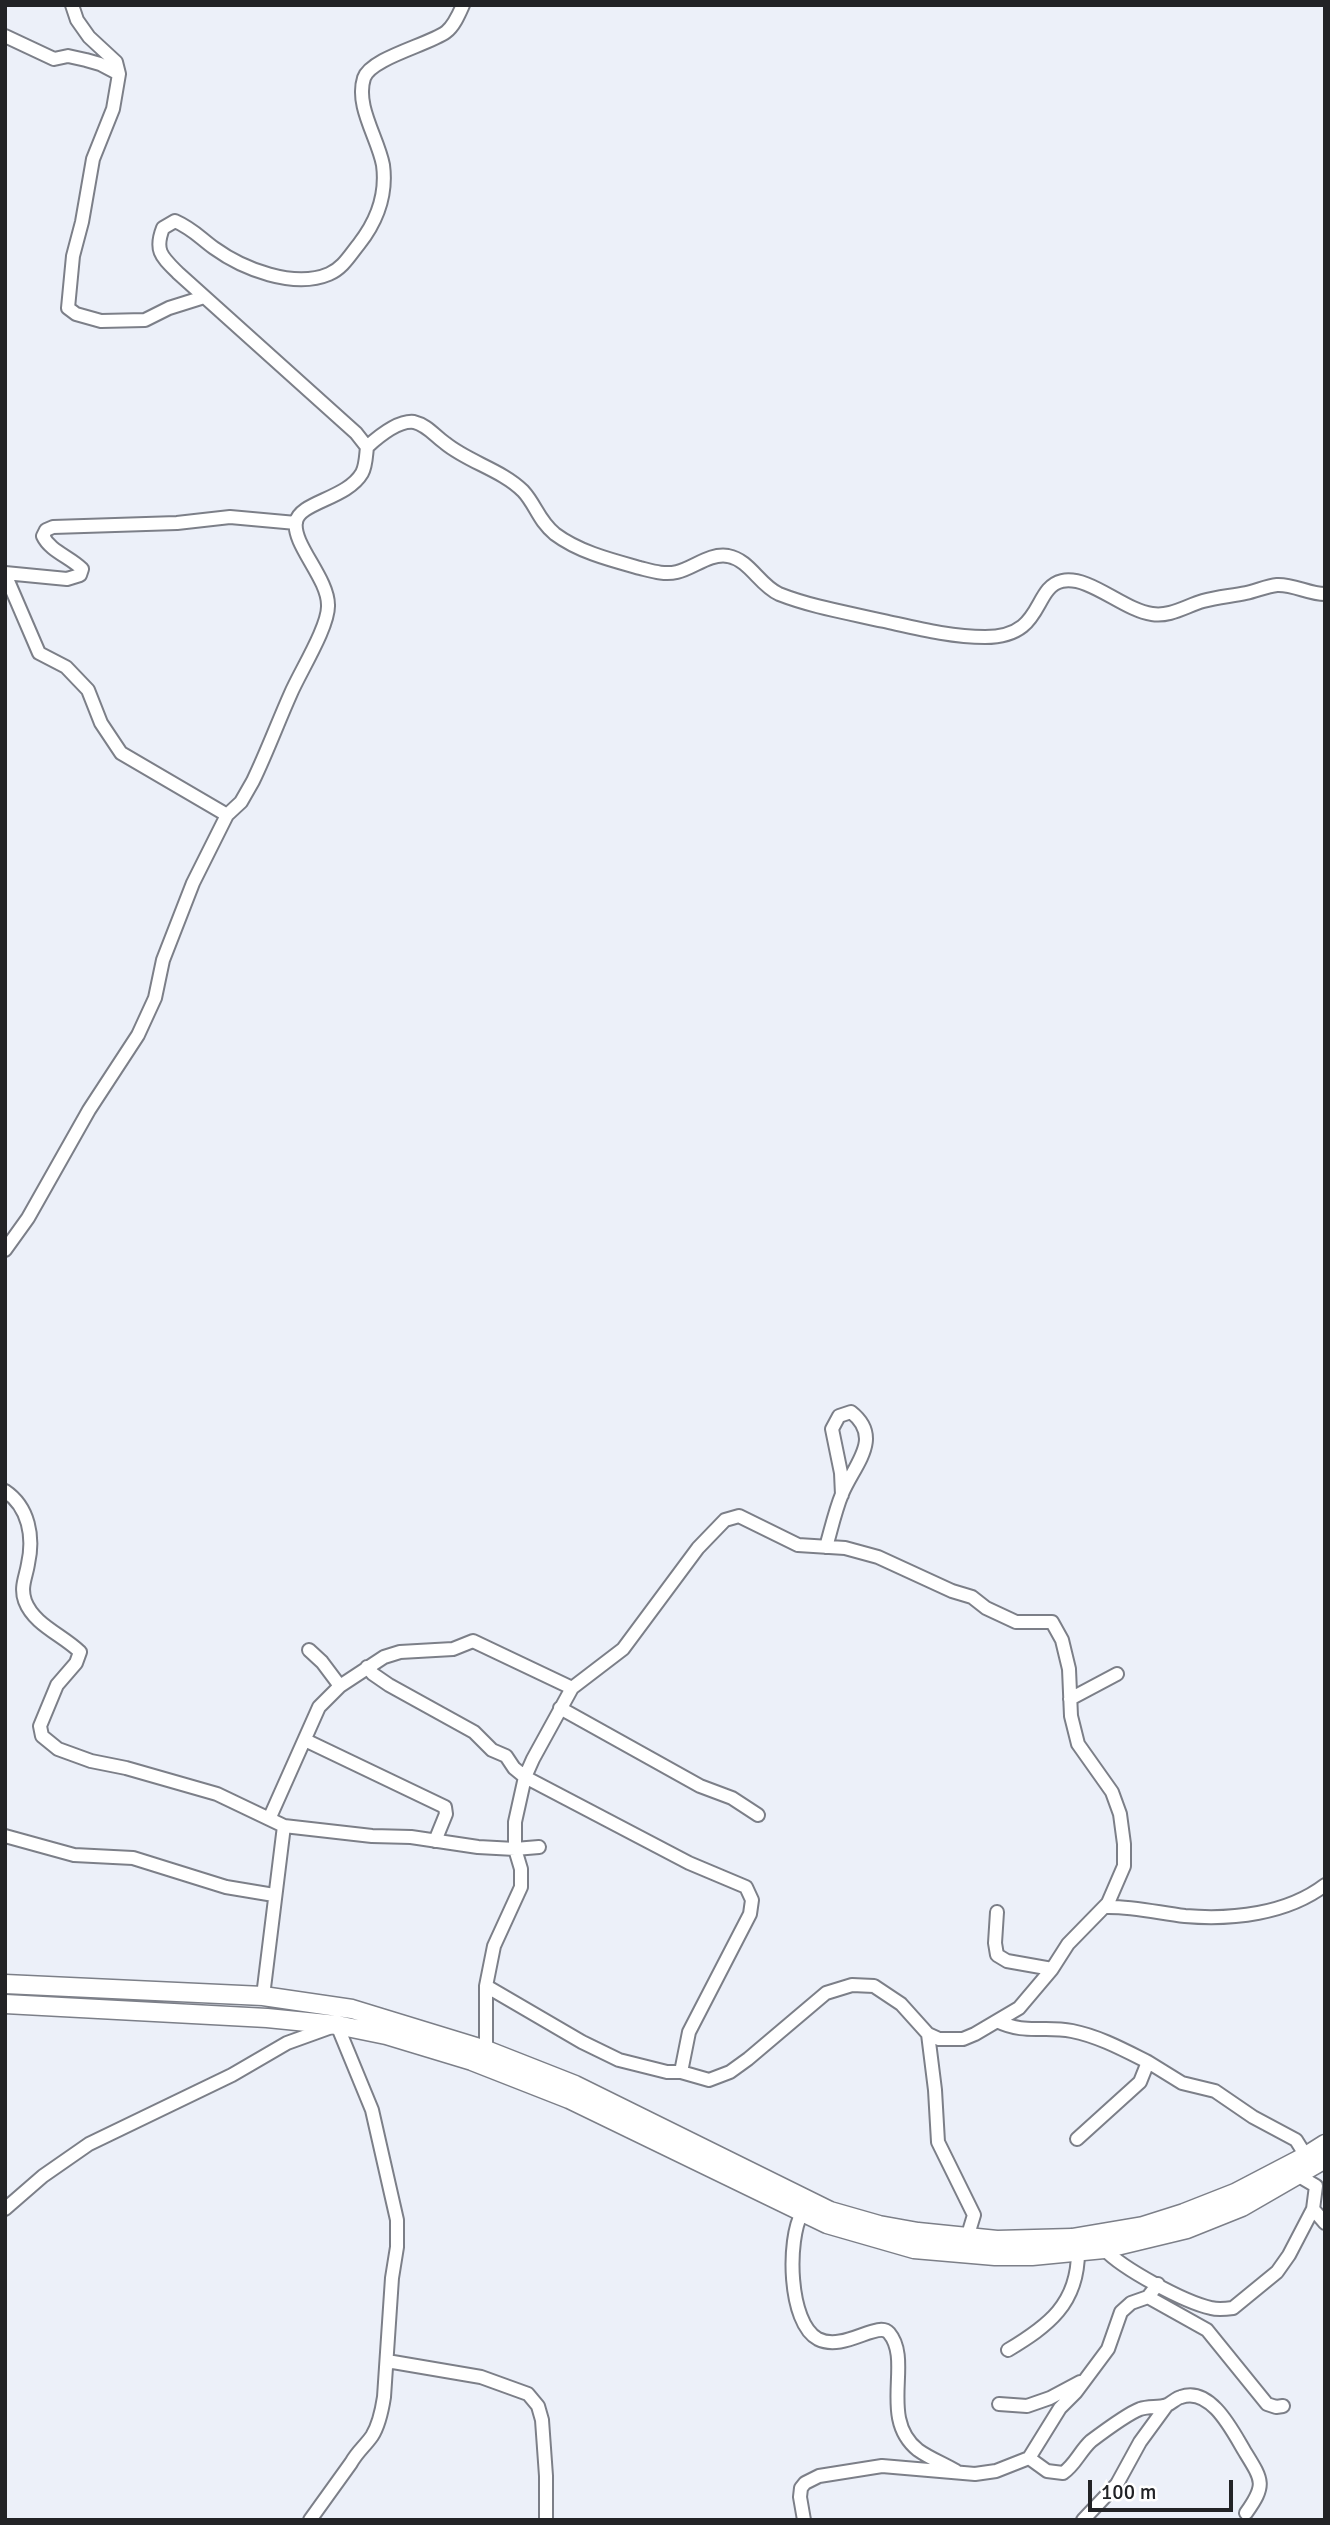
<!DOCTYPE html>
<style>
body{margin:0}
#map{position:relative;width:1330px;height:2525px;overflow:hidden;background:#ecf0f9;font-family:Signika,sans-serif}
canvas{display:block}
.frame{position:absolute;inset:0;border:7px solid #222326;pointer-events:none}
.scale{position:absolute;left:1088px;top:2480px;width:145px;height:32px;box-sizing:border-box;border:4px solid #222326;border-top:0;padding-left:9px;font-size:21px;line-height:24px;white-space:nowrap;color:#222326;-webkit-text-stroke:5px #fff;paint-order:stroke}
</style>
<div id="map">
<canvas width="1330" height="2525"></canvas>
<div class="frame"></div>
<div class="scale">100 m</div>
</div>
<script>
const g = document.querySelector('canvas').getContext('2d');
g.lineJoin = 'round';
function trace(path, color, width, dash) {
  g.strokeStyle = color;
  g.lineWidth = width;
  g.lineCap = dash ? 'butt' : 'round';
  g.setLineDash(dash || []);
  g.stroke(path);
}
const minor = new Path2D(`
 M72 5 77 20 89 37 116 62 119 74 113 109 93 159 82 222 73 256 68 308 76 314 101 321 145 320 169 308 204 297
 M5 36 54 59 68 56 86 60 100 64 119 74
 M367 447C378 437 398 420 414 422 427 425 435 436 445 443 468 462 502 470 523 491 536 505 538 520 555 534 579 552 611 560 640 568 652 571 664 575 677 572 694 568 709 553 728 556 750 560 759 585 779 594 812 607 849 613 884 621 916 628 951 637 985 637 1045 637 1032 588 1062 581 1089 575 1123 610 1152 614 1170 617 1186 606 1203 601 1217 597 1232 596 1246 593 1256 591 1267 586 1277 585 1293 584 1309 594 1325 594
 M5 573 67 579 80 575 82 569C70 557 50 551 43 536L46 530 53 527 177 523 230 517 296 523
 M5 574 39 653 66 667 88 690 101 723 121 753 227 815
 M5 1250 28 1218 89 1110 138 1035 155 998 163 960 193 883 227 815 241 802 253 781C267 752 278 722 291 693 300 672 329 626 328 605 328 578 292 544 296 522 299 502 347 499 362 473 366 466 366 455 367 447L356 433 178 273C162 257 154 251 163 228L175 221C193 229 199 237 214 248 243 269 294 289 329 274 343 268 350 255 359 244 377 221 387 195 383 165 378 138 355 106 364 78 371 58 428 45 446 32 454 26 459 14 463 5
 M5 1491C29 1507 34 1537 28 1564 26 1577 20 1587 25 1601 34 1625 63 1635 80 1652L76 1663 57 1685 40 1726 42 1736 58 1749 91 1761 126 1768 217 1794 284 1826 372 1836 411 1837 478 1847 515 1849 539 1847
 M826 1547C831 1530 835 1511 842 1494 854 1465 884 1438 851 1412L839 1416 832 1429 841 1473 842 1495
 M309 1650 322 1662 340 1686
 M367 1667 373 1674 389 1685 474 1732 492 1750 506 1756 514 1768 525 1777 689 1863 746 1887 752 1900 750 1914 689 2032 681 2072
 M1070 1699 1117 1674
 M560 1708 700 1786 732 1798 758 1815
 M305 1740 445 1807 446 1814 435 1841
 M270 1817 319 1707 340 1686 384 1657 400 1652 453 1649 473 1641 572 1688
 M5 1836 74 1855 133 1858 226 1887 274 1895
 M1105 1907C1132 1906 1159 1913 1185 1916 1232 1920 1287 1914 1325 1885
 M997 1912 995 1943 997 1955 1007 1961 1052 1969
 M263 1996 284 1826
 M997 2021C1026 2035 1043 2025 1072 2031 1098 2036 1124 2050 1148 2062L1140 2082 1077 2139
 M928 2034 935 2090 938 2142 974 2215 967 2238
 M486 2050V1986L494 1946 521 1887V1869L515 1849V1822L525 1777 533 1759 572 1688 623 1649 698 1548 725 1520 739 1516 798 1545 845 1548 878 1557 952 1591 972 1597 986 1608 1016 1622H1052L1062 1640 1069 1669 1071 1716 1078 1744 1112 1792 1120 1814 1124 1844V1866L1108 1903 1068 1944 1052 1969 1019 2008 975 2034 963 2039H939L928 2034 901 2004 874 1986 852 1985 826 1993 748 2059 730 2072 709 2080 681 2072H667L619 2060 582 2042 486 1986
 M1148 2062 1182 2083 1215 2091 1253 2117 1296 2140 1306 2156
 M5 2209 43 2176 89 2144 232 2075 287 2043 337 2025 372 2110 397 2220V2247L392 2278 384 2397C382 2410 379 2425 372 2436 365 2446 357 2452 351 2463L310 2520
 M1313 2209 1325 2223
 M802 2213C787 2239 788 2323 818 2339 844 2352 878 2320 889 2333 913 2361 878 2418 918 2450 929 2458 944 2464 956 2471
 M1104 2249C1123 2269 1184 2302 1211 2308 1218 2310 1226 2309 1233 2308L1277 2272 1289 2255 1313 2209 1316 2186 1299 2176
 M1148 2297 1207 2330 1267 2404 1276 2407 1283 2406
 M1008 2350C1048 2326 1078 2304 1078 2252
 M387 2361 481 2377 528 2394 538 2406 542 2420 546 2476V2520
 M999 2404 1027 2406 1050 2398 1080 2382
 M1029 2458 1047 2471 1063 2473C1075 2465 1080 2451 1091 2441 1103 2432 1127 2414 1140 2409 1149 2406 1159 2408 1167 2405 1172 2403 1176 2398 1181 2397 1211 2386 1233 2432 1245 2452 1263 2481 1266 2485 1246 2513
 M804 2520 800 2497 801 2488 805 2483 819 2476 882 2466 975 2474 996 2471 1029 2458 1060 2408 1076 2392 1108 2349 1121 2312 1131 2303 1148 2297 1158 2284
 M1083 2520 1117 2484 1140 2442 1167 2405`);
const highway = new Path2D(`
 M5 1984 263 1996 352 2009 486 2050 575 2085 830 2211 879 2225 918 2232 997 2240 1072 2238 1143 2226 1184 2213 1235 2193 1306 2156 1325 2144
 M5 2004 267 2018 337 2025 386 2035 472 2061 569 2099 827 2224 914 2249 995 2256H1032L1104 2249 1187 2229 1242 2207 1325 2159`);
trace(minor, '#7c7f88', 16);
trace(highway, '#7c7f88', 21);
trace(minor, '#fff', 12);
trace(highway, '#fff', 18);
</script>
